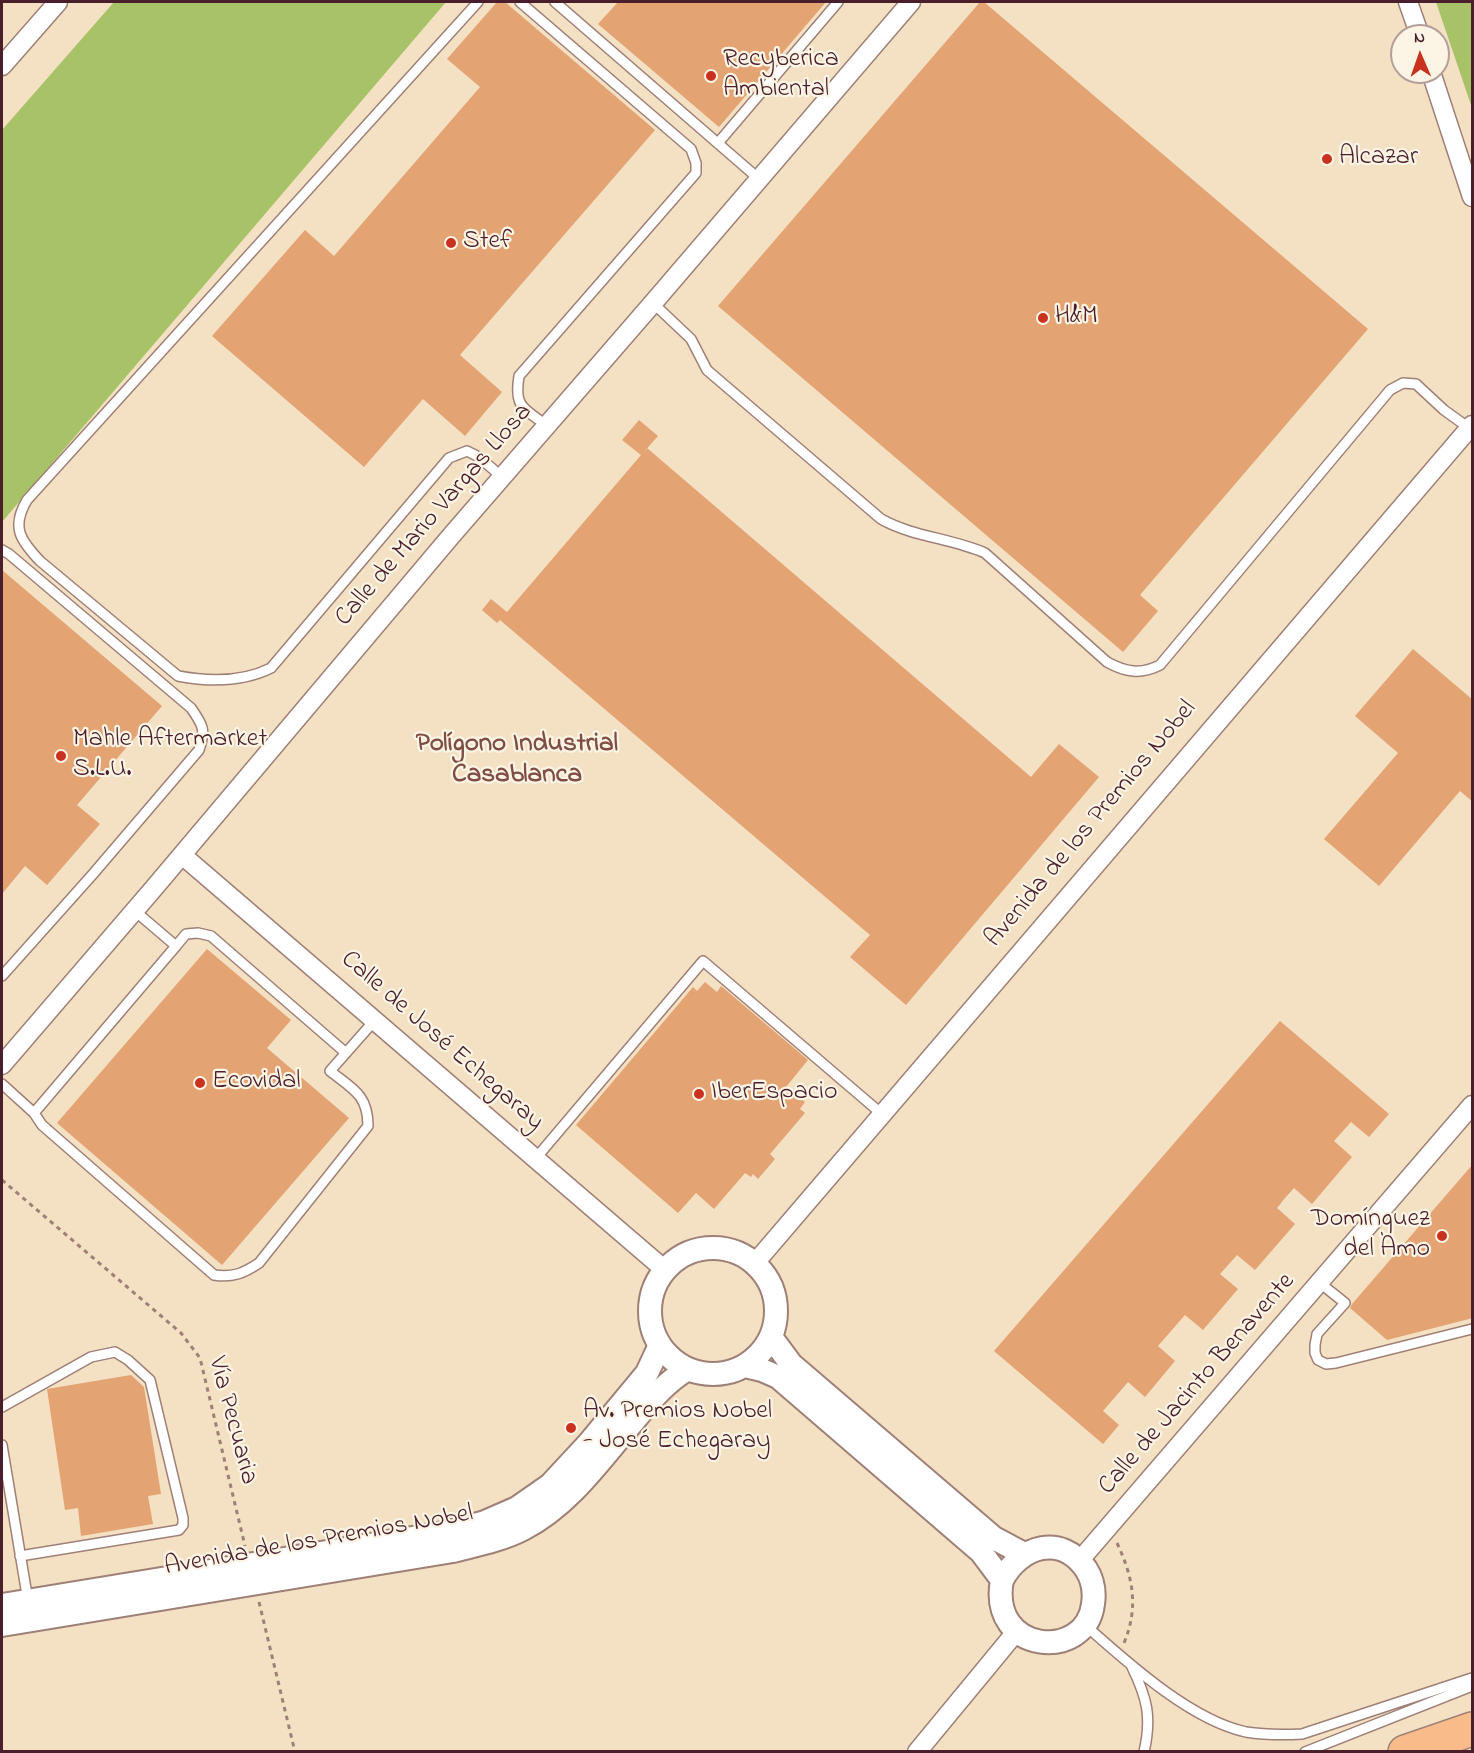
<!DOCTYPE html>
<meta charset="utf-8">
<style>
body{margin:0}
#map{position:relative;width:1474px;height:1753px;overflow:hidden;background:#f4e0c3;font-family:"Indie Flower",sans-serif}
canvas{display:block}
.frame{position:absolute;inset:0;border:3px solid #4a1f2b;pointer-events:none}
.north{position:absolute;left:1390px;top:24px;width:60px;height:60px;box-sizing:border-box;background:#fcf5e5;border:2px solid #b59f9b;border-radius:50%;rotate:358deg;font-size:16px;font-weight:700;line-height:24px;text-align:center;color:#4a1f2b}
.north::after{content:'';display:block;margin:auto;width:21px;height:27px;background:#c8321e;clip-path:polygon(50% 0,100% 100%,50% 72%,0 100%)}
</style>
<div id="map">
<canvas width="1474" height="1753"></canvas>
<div class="frame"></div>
<div class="north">N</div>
</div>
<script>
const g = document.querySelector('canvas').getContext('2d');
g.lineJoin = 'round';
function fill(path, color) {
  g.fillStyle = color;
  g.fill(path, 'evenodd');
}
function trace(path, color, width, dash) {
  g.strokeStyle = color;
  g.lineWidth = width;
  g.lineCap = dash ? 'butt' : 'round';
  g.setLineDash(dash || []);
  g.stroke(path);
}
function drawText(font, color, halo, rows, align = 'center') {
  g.font = font + ' "Indie Flower",sans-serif';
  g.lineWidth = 4.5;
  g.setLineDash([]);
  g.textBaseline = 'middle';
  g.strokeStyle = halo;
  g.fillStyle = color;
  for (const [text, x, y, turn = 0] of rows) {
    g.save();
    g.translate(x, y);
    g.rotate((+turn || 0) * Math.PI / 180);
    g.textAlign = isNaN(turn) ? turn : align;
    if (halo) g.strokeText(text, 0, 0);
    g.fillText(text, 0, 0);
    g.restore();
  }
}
fill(new Path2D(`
 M114 2H446L2 522V130Z
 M1436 2H1472V108Z`), '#a8c268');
fill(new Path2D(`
 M497 2H505L655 130 460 355 502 392 465 436 423 399 364 467 212 336 305 230 334 256 480 87 447 59Z
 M618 2H826L719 127 598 24Z
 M980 2H984L1368 329 1140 595 1158 611 1123 652 718 306Z
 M639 420 658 436 642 454 647 448 1031 777 1059 744 1099 777 906 1005 850 957 870 935 500 620 497 623 482 610 491 599 507 612 641 455 622 440Z
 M2 570 162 706 77 805 100 824 47 885 25 866 2 894Z
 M1413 649 1473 700V802L1460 791 1379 886 1324 839 1398 753 1355 716Z
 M207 949 291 1020 267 1048 349 1118 222 1265 57 1123Z
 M705 982 717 992 721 986 808 1060 786 1087 805 1102 800 1109 805 1113 770 1154 775 1159 758 1179 753 1174 751 1177 745 1173 714 1209 696 1193 678 1213 576 1125 693 987 697 991Z
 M1280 1021 1389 1114 1369 1137 1351 1122 1334 1141 1352 1157 1312 1204 1294 1188 1285 1198 1277 1208 1295 1224 1255 1270 1237 1255 1229 1264 1220 1274 1238 1289 1203 1330 1185 1315 1158 1346 1175 1361 1145 1397 1128 1382 1103 1411 1119 1425 1103 1444 994 1351Z
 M1473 1164V1318L1387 1340 1350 1308 1352 1304Z
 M131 1375 144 1387 161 1494 148 1496 153 1524 81 1536 78 1508 65 1510 47 1389Z`), '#e3a372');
const service = new Path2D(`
 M478 2 27 500C11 527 20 540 40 561L178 676C210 682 243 682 271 668L449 458 467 451 479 457 502 477
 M520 2 691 149 696 163V173L519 376C514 407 523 408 546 425
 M555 2 759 179
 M718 143 838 2
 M653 303 691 339 707 370 881 519C913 537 951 538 985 553L1107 662C1125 672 1141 675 1160 665L1390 390 1403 383 1416 384 1444 410 1469 428
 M2 550 9 554 191 708C203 725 206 730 199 750L93 874 2 976
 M176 946 186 934 198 933 211 936 346 1053
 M2 1084 34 1113 176 946 135 911
 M34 1113 42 1125 214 1275C233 1278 244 1273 259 1263L368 1126C368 1095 353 1089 330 1071L375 1020
 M536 1158 703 961 883 1115
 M1320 1283 1345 1303 1317 1334 1315 1345V1353L1318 1360 1326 1364 1336 1363 1472 1329
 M2 1407 91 1357 115 1352 128 1360 150 1380 183 1518V1525L179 1530 20 1556
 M2 1445 28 1601
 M1085 1625C1127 1662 1190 1720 1246 1732 1265 1735 1283 1735 1302 1734L1472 1678
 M1132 1667C1147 1698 1152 1717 1144 1752
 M1305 1752 1472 1686`);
const minor = new Path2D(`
 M1408 2 1420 36
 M2 66 58 2
 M1431 72 1472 197
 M182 855 665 1270
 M2 1065 154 888 451 536 653 303 911 2
 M755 1263 1472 425
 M1080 1560 1472 1105
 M917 1752 1016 1632`);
const tertiary = new Path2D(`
 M650 1311a63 63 0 1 1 126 0a63 63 0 1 1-126 0Z
 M771 1337 791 1364 994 1538 1024 1554
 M745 1366 762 1370 778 1377 981 1552 1002 1580C988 1654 1086 1662 1093 1604 1095 1591 1093 1580 1086 1569 1061 1533 1020 1546 1002 1580
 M2 1605 449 1532 485 1522 517 1508 550 1485 589 1443 647 1373 660 1345
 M2 1625 453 1551C476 1545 502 1540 523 1529 566 1507 596 1466 626 1430 645 1408 662 1384 688 1369`);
const motorway = new Path2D(`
 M1405 1752 1472 1729`);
trace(service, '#9f8077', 12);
trace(minor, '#9f8077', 21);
trace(tertiary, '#9f8077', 26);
trace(motorway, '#9f8077', 36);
trace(new Path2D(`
 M2 1180 181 1333 200 1358 245 1546
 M1117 1543C1133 1577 1139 1607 1124 1643
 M259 1602 295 1752`), '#9f8077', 3, [4.5, 4.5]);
trace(service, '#fff', 9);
trace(minor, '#fff', 18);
trace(tertiary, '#fff', 22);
trace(motorway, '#fabb8b', 33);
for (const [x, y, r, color] of [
 [711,76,6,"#c8321e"],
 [1327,159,6,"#c8321e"],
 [451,243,6,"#c8321e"],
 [1043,318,6,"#c8321e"],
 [61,756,6,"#c8321e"],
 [200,1083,6,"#c8321e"],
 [699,1094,6,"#c8321e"],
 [1442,1236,6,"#c8321e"],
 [571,1428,6,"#c8321e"]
]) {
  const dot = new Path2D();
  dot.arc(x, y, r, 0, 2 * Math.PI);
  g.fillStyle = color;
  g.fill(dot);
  trace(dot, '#fcf5e5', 2);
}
drawText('26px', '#4a1f2b', '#fcf5e5', [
 ["Recyberica",723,61],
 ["Ambiental",723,91],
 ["Alcazar",1339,159],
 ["Stef",463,243],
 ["H&M",1055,318],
 ["Mahle Aftermarket",73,741],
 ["S.L.U.",73,771],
 ["Ecovidal",212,1083],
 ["IberEspacio",711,1094],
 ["Domínguez",1430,1221,"right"],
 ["del Amo",1430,1251,"right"],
 ["Av. Premios Nobel",583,1413],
 ["- José Echegaray",583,1443]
], 'left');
drawText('26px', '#4a1f2b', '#fcf5e5', [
 ["Calle de Mario Vargas Llosa",435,516,-49],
 ["Avenida de los Premios Nobel",1092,825,-50],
 ["Calle de José Echegaray",441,1042,41],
 ["Calle de Jacinto Benavente",1198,1385,-49],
 ["Vía Pecuaria",231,1421,75],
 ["Avenida de los Premios Nobel",319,1542,-10]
]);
drawText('bold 27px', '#804d44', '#fcf5e5', [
 ["Polígono Industrial",517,746],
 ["Casablanca",517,777]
]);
</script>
